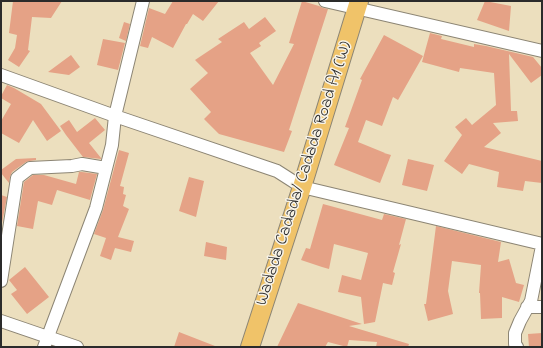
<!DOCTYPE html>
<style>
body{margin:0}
#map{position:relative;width:543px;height:348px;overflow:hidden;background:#ecdfbe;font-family:"Indie Flower",sans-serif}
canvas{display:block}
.frame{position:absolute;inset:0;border:2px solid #2b2b2b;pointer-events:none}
</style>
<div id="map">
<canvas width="543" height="348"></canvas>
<div class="frame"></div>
</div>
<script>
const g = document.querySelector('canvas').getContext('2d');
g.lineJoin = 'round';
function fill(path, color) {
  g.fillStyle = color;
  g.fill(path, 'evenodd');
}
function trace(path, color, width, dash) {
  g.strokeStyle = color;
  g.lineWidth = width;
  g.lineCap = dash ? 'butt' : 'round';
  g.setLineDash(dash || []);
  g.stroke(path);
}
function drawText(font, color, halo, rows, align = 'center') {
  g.font = font + ' "Indie Flower",sans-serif';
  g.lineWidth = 3;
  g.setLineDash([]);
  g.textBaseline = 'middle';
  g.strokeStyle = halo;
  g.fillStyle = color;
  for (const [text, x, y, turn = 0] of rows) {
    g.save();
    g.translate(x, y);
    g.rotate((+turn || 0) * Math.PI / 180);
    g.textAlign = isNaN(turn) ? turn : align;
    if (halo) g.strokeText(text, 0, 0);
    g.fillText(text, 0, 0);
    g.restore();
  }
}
fill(new Path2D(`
 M13 1H62L51 18 32 17 28 50 30 51 19 67 8 60 15 48 17 35 9 33Z
 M173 1H219L203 21 193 14 187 24H186L173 48 152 37 148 48 140 46 149 8 165 14Z
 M302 1 319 6 323 8 328 9 289 130 292 131 284 152 219 134 204 119 211 112 190 89 208 73 195 60 222 42 218 39 244 22 249 29 265 17 276 31 259 43 261 46 250 53 273 85 294 44 289 43Z
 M485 1 511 6 509 31 477 20Z
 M124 22 130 24 126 41 119 38Z
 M430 33 442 36 441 39 474 47V44L486 46 533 57 542 68V75L531 83 509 54 511 111H517L518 121 493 123 501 133 484 147 542 161V183L525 181 523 191 497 187 499 172 469 164 462 174 444 161 462 135 455 127 466 118 472 125 496 105 494 73 460 68 459 72 422 62Z
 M384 35 423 56 398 100 393 97 382 126 366 120 358 142 385 153H384L391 155 380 183 334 165 349 128 345 127 362 80 360 79Z
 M103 39 125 43 118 70 97 65Z
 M71 55 80 67 69 75 48 72Z
 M7 85 14 88 41 104 61 131 47 141 33 120 19 143 1 133V121L11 104 1 98V96Z
 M95 118 105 130 89 143 101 158V159L83 157 66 135 60 126 69 120 77 132Z
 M119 150 129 153 120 186 124 187 123 194 126 195 123 206 129 209 118 237 134 241 131 252 115 248 111 260 100 256 106 238 94 234 103 210Z
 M36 158V160L30 161 26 162 12 172 10 177 9 183 1 173V170L16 159Z
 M408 159 434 165 427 191 402 185Z
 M79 172H82L97 174 90 200 57 190 52 205 38 201 33 229 17 226 24 182 33 175H44L76 184Z
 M189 177 204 181 196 217 179 211Z
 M1 195 7 197 2 223H1Z
 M323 204 382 220 384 214 406 219 399 245 401 244 393 272 395 273 392 285 383 283 375 322 364 324 361 297 338 292 342 275 361 280 368 253 334 244 329 269 322 267 301 260 306 248 310 249Z
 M436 226 501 242 498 262 509 259 516 283 524 285 519 302 502 297V318L481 319 480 293H479L481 265 452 261 448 291 453 314 428 321 424 304H426Z
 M206 242 227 247 226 260 204 256Z
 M25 267 49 297 27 314 11 294 17 290 9 280Z
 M298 303 362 324 349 326 409 344 408 347H376L377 342 349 340 347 347 328 342 325 347H277Z
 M179 332 215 346V347H174Z
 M542 333V347H529L528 334Z`), '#e5a286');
const street = new Path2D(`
 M325 1 542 51
 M1 75 115 116 277 171 302 187 542 244
 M1 281 17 178 30 168 72 166 82 164 106 168
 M527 307H542
 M1 321 77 347
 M44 347 96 208 112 145 115 116 143 1
 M517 347 515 344V333L520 321 531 301 542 246`);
const primary = new Path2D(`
 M250 347 302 187 359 1`);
trace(street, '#8c8574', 14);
trace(primary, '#8c8574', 20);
trace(street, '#fff', 12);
trace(primary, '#f0c369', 18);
drawText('17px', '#2b2b2b', '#f7f3e8', [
 ["Wadada Cadada/ Cadada Road A1 (W)",305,174,-72]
]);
</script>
